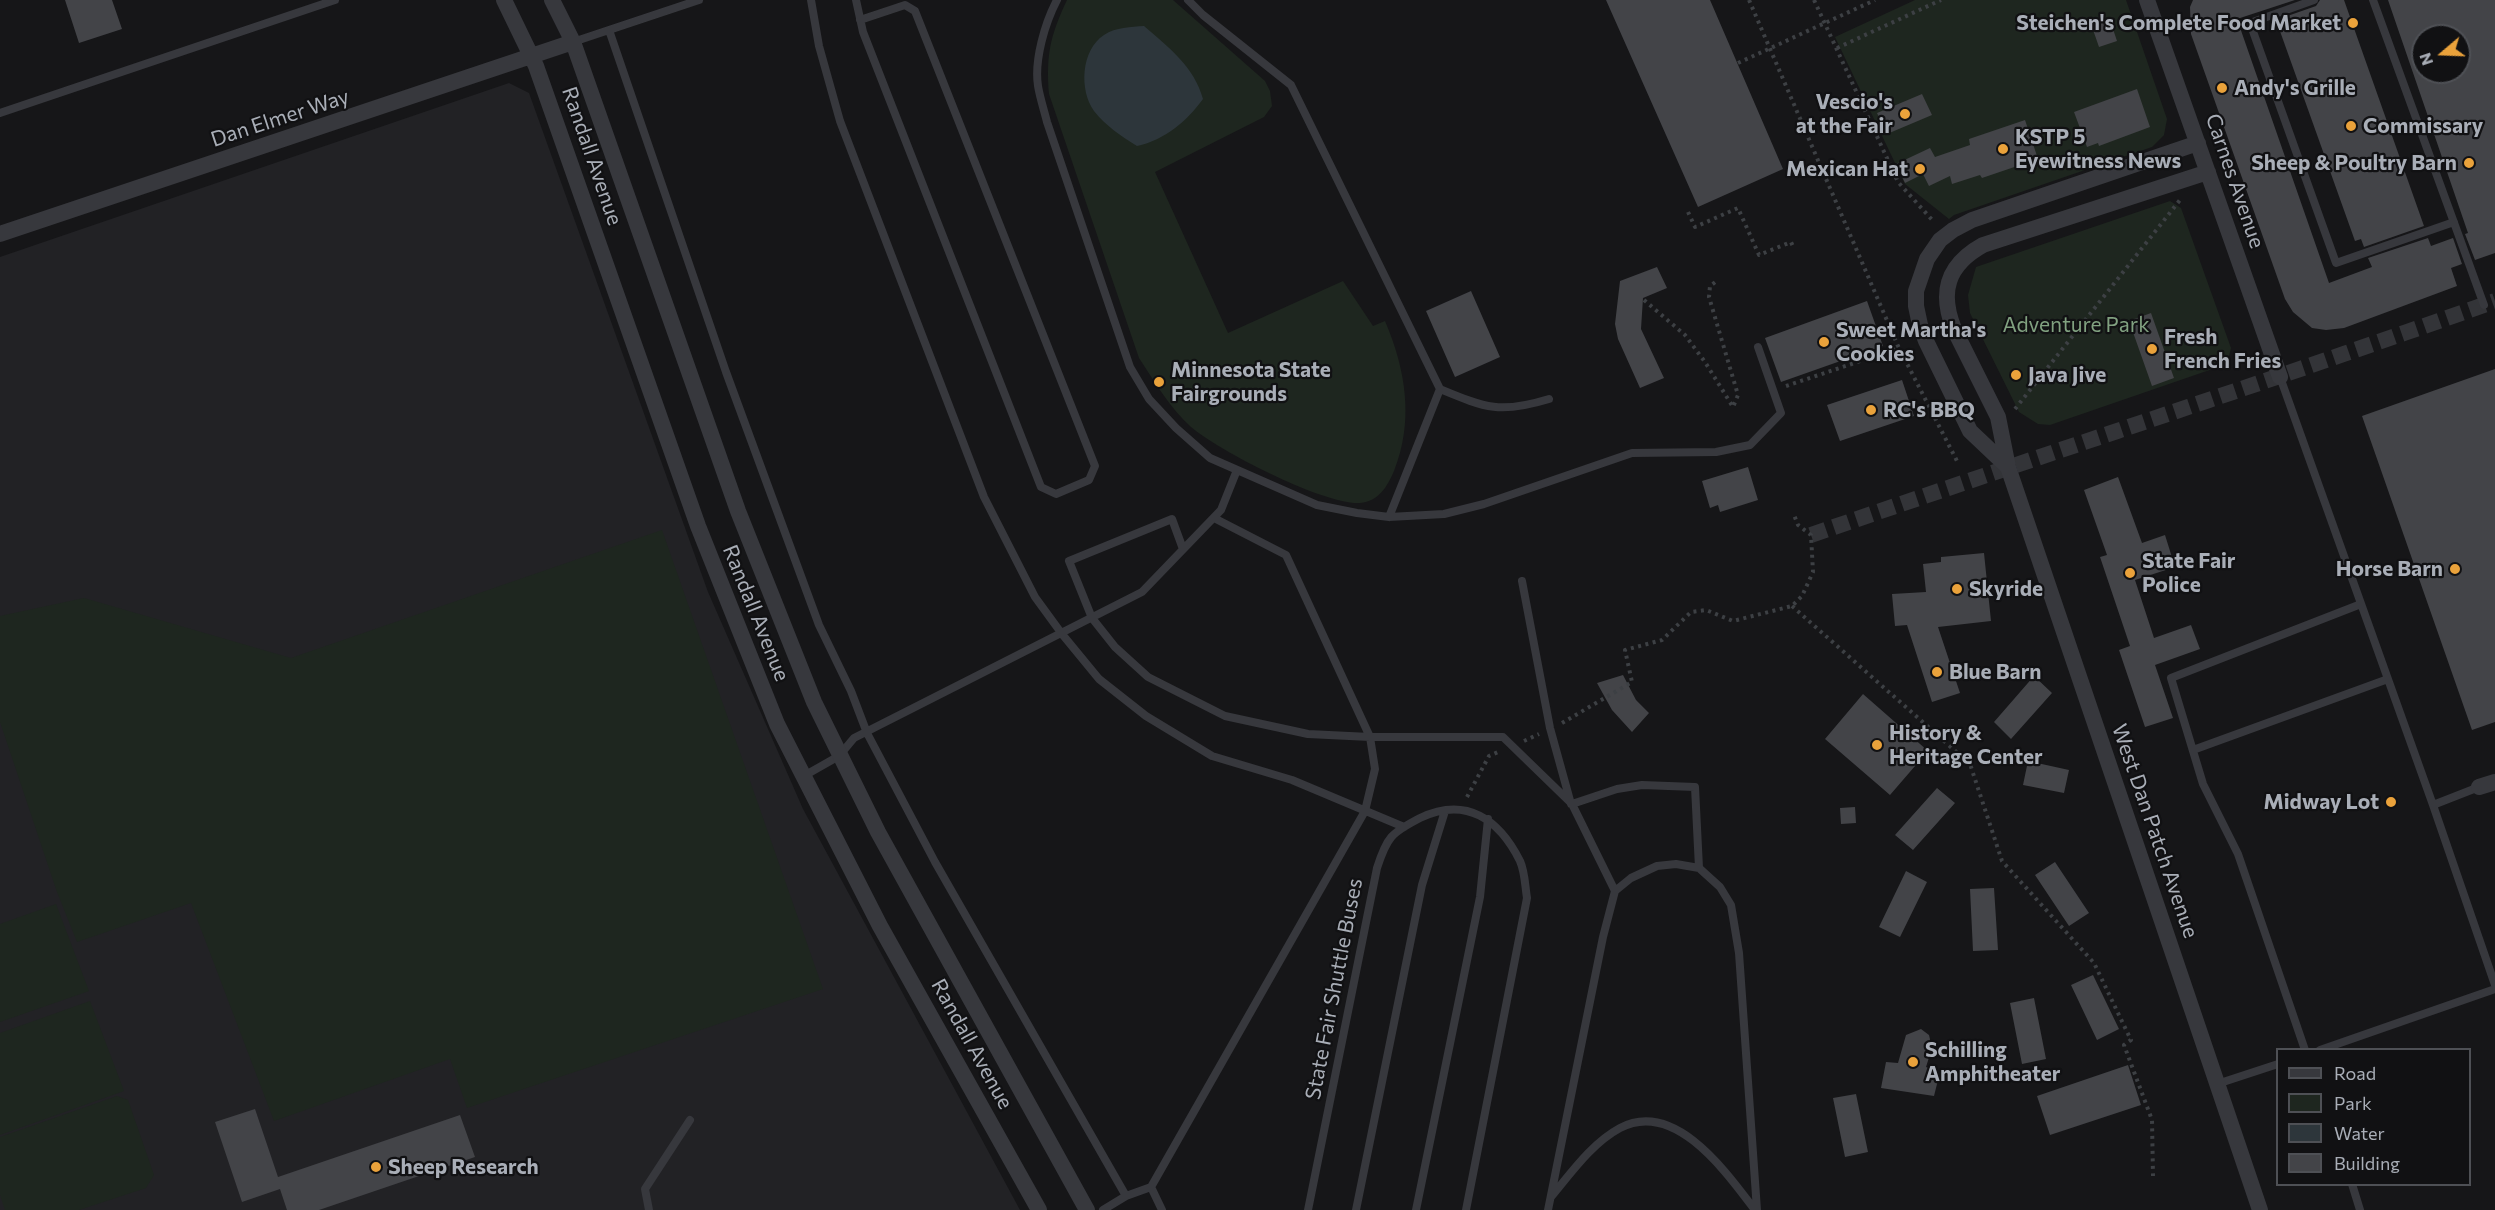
<!DOCTYPE html>
<style>
body{margin:0}
#map{position:relative;width:2495px;height:1210px;overflow:hidden;background:#161618;font-family:Commissioner,sans-serif}
canvas{display:block}
.legend{position:absolute;left:2276px;top:1048px;width:195px;height:138px;box-sizing:border-box;background:#111113;border:2px solid #4e5055;margin:0;padding:8px 10px;list-style:none;font-size:18px;color:#a9aeb7}
.legend li{display:flex;align-items:center;gap:12px;height:30px}
.legend b{width:30px;border:2px solid #4e5055}
.north{position:absolute;left:2411px;top:24px;width:60px;height:60px;box-sizing:border-box;background:#111113;border:2px solid #4e5055;border-radius:50%;rotate:251deg;font-size:16px;font-weight:700;line-height:24px;text-align:center;color:#a9aeb7}
.north::after{content:'';display:block;margin:auto;width:21px;height:27px;background:#eaa23b;clip-path:polygon(50% 0,100% 100%,50% 72%,0 100%)}
</style>
<div id="map">
<canvas width="2495" height="1210"></canvas>
<ul class="legend">
<li><b style="height:8px;background:#37383d"></b>Road</li>
<li><b style="height:16px;background:#1e261f"></b>Park</li>
<li><b style="height:16px;background:#2d363b"></b>Water</li>
<li><b style="height:16px;background:#434448"></b>Building</li>
</ul>
<div class="north">N</div>
</div>
<script>
const g = document.querySelector('canvas').getContext('2d');
g.lineJoin = 'round';
function fill(path, color) {
  g.fillStyle = color;
  g.fill(path, 'evenodd');
}
function trace(path, color, width, dash) {
  g.strokeStyle = color;
  g.lineWidth = width;
  g.lineCap = dash ? 'butt' : 'round';
  g.setLineDash(dash || []);
  g.stroke(path);
}
function drawText(font, color, halo, rows, align = 'center') {
  g.font = font + ' Commissioner,sans-serif';
  g.lineWidth = 4.5;
  g.setLineDash([]);
  g.textBaseline = 'middle';
  g.strokeStyle = halo;
  g.fillStyle = color;
  for (const [text, x, y, turn = 0] of rows) {
    g.save();
    g.translate(x, y);
    g.rotate((+turn || 0) * Math.PI / 180);
    g.textAlign = isNaN(turn) ? turn : align;
    if (halo) g.strokeText(text, 0, 0);
    g.fillText(text, 0, 0);
    g.restore();
  }
}
fill(new Path2D(`
 M509 83 529 93 708 592 803 809 1020 1210H0V257Z`), '#222225');
fill(new Path2D(`
 M1067 0H1173L1265 81 1270 91 1272 106 1264 117 1155 172 1228 333 1343 281 1373 326 1385 321C1406 370 1414 421 1394 471 1387 487 1379 501 1360 503 1324 505 1219 451 1191 427 1170 408 1154 381 1139 358L1049 94C1046 55 1050 36 1067 0Z
 M1915 0H2126L2167 119 2164 135 2152 147 1954 215 1949 219 1905 184 1835 37Z
 M2170 201 2181 208 2231 348 2227 364 2050 425 2038 424 2019 412 1970 313 1968 295 1976 267Z
 M662 530 823 989 467 1108 450 1059 274 1121 191 903 77 942 57 892 0 722V616L84 598 291 658Z
 M56 904 89 991 0 1022V924Z
 M90 1001 124 1091 0 1135V1033Z
 M117 1096 128 1100 154 1175 146 1188 79 1210H5L0 1195V1137Z`), '#1e261f');
fill(new Path2D(`
 M1144 26C1169 48 1194 66 1203 99 1187 121 1165 140 1137 146 1121 136 1106 126 1094 111 1079 90 1081 50 1104 35 1116 27 1131 27 1144 26Z`), '#2d363b');
fill(new Path2D(`
 M65 0H112L122 29 79 43Z
 M1606 0H1710L1783 169 1698 207Z
 M2193 0H2295L2237 19 2329 283 2372 267 2368 258 2428 238 2431 246 2453 238 2462 264 2451 268 2457 286 2344 328 2326 330 2312 328 2293 312 2285 299 2191 34 2190 7Z
 M2320 0H2344L2424 226 2364 247 2361 239 2355 241 2276 20 2316 6Z
 M2388 0H2495V253L2475 260 2465 234 2468 233ZM2423 36H2459V72H2423Z
 M2109 17 2117 41 2099 47 2091 24Z
 M2137 89 2150 127 2099 146 2098 143 2087 147 2074 112Z
 M1922 94 1932 115 1887 134 1877 113Z
 M2025 120 2038 159 1982 178 1980 175 1952 184 1950 176 1929 186 1923 174 1905 183 1896 164 1930 148 1935 157 1970 145 1969 139Z
 M1657 267 1667 288 1643 298 1641 329 1664 378 1640 388 1618 339 1615 324 1620 281Z
 M1471 291 1500 357 1455 377 1426 311Z
 M1867 301 1883 346 1781 382 1765 338Z
 M2151 313 2174 378 2152 386 2129 321Z
 M2495 369V722L2472 730 2362 416Z
 M1902 380 1914 416 1840 441 1827 405Z
 M1748 467 1758 500 1720 512 1718 505 1710 508 1702 481Z
 M2118 477 2142 543 2165 535 2175 567 2135 580 2154 638 2191 625 2200 649 2155 665 2173 718 2145 727 2119 650 2130 646 2100 557 2107 555 2084 490Z
 M1984 553 1991 621 1938 627 1960 693 1932 702 1907 625 1895 626 1892 594 1926 592 1923 564 1941 562V557Z
 M1623 675 1636 700 1649 713 1632 732 1612 710 1597 683Z
 M2034 676 2052 693 2011 739 1994 722Z
 M1863 694 1928 751 1890 795 1825 739Z
 M2028 761 2069 770 2064 793 2023 785Z
 M1937 788 1955 803 1913 850 1895 835Z
 M1855 807 1856 823 1841 824 1840 808Z
 M2055 862 2089 913 2069 926 2035 875Z
 M1906 871 1927 882 1900 937 1879 927Z
 M1994 888 1998 950 1973 951 1970 889Z
 M2093 975 2119 1029 2097 1040 2071 985Z
 M2034 998 2046 1059 2022 1064 2010 1003Z
 M1921 1029 1929 1035 1932 1048 1926 1067 1940 1072 1934 1096 1881 1088 1886 1062 1898 1063 1906 1035Z
 M2128 1065 2141 1105 2050 1135 2037 1096Z
 M1856 1094 1868 1152 1845 1157 1833 1098Z
 M255 1109 278 1177 460 1115 475 1157 319 1210H287L280 1189 242 1202 215 1122Z`), '#434448');
trace(new Path2D(`
 M1811 535C2039 456 2268 382 2495 301`), '#333438', 16, [16, 8]);
trace(new Path2D(`
 M1749 0 1898 346 1957 461
 M1814 0 1898 182 1934 222
 M1837 48 1941 0
 M1688 212 1695 227 1738 208 1759 255 1791 242 1794 249
 M1644 300 1685 335 1705 362 1733 407 1738 395 1709 297 1710 286 1718 280
 M1786 386 1899 348
 M2015 409 2180 200
 M1792 606 1970 764 2002 861 2094 963 2131 1040 2124 1045 2152 1120 2153 1176
 M1562 723 1632 682 1625 650 1662 640 1691 612 1706 610 1733 621 1792 606 1802 596 1813 572 1811 535 1798 525 1794 515
 M1524 741 1539 734
 M1467 797 1489 756 1498 752`), '#3d4044', 4, [3, 4.5]);
trace(new Path2D(`
 M811 0 819 46 840 121 984 497 1035 597 1062 634 1099 679 1146 716 1212 756 1292 780 1404 827
 M856 0 863 32 1041 487 1056 494 1089 480 1095 466 915 11 905 5 860 20
 M1057 0C1045 23 1034 60 1038 86 1040 98 1044 110 1047 122L1130 367 1149 399 1176 428 1210 458 1317 505 1357 513 1389 517 1444 514 1484 504 1632 453 1716 452 1750 445 1781 413 1758 347
 M1188 0 1203 15 1291 85 1440 389C1486 408 1500 414 1549 399
 M2314 0 2250 23 2336 263 2454 222
 M2373 0 2484 305
 M609 30 726 372 819 625 851 691 867 733 935 862 1126 1196 1151 1187 1162 1210
 M573 42 699 0
 M0 113 335 0
 M2280 377 2433 805 2479 787
 M1389 517 1440 389
 M1183 549 1172 519 1069 561 1092 618 1115 647 1148 677 1225 716 1308 734 1370 737 1286 555 1214 518
 M1522 581 1550 728 1571 804
 M2193 750 2388 679
 M802 777 839 756 854 738 1142 592 1221 510 1237 470
 M2433 805 2495 985
 M1615 891 1572 804 1617 789 1642 785 1695 787 1699 868
 M2305 1050 2238 854 2203 784 2171 678 2361 604
 M2320 1050 2495 989
 M2217 1084 2278 1064
 M2352 1184 2360 1210
 M1151 1187 1365 811 1375 769 1370 737H1503L1572 804
 M1551 1197C1571 1173 1592 1143 1620 1128 1675 1099 1726 1172 1755 1210
 M649 1210 645 1189 690 1120
 M1103 1210 1126 1196
 M1308 1210 1377 868C1387 837 1391 833 1420 818 1466 796 1499 819 1520 861 1525 872 1525 886 1527 898L1466 1210
 M1356 1210 1422 885 1445 811
 M1416 1210 1480 897 1488 819
 M1548 1210 1603 937 1615 891 1631 878 1657 866 1676 864 1699 868 1720 887 1731 905 1739 953 1757 1210`), '#37383d', 8);
trace(new Path2D(`
 M504 0 536 66 698 526 777 724 880 926 1039 1210
 M552 0 573 42 738 511 814 702 878 832 1087 1210
 M2147 0 2280 377
 M2208 172 1983 245C1947 265 1939 292 1954 329L1998 417 2008 467 2260 1210
 M0 234 573 42
 M2008 467 1970 431 1926 341 1920 325 1916 306V291L1927 259 1940 240 1953 230 1972 220 2198 143
 M2479 787 2495 782`), '#37383d', 16);
trace(new Path2D(`
 M1738 63 1875 0`), '#3d4044', 4, [3, 4.5]);
for (const [x, y, r, color] of [
 [2353,23,6,"#eaa23b"],
 [2222,88,6,"#eaa23b"],
 [1905,114,6,"#eaa23b"],
 [2351,126,6,"#eaa23b"],
 [2003,149,6,"#eaa23b"],
 [2469,163,6,"#eaa23b"],
 [1920,169,6,"#eaa23b"],
 [1824,342,6,"#eaa23b"],
 [2152,349,6,"#eaa23b"],
 [2016,375,6,"#eaa23b"],
 [1159,382,6,"#eaa23b"],
 [1871,410,6,"#eaa23b"],
 [2455,569,6,"#eaa23b"],
 [2130,573,6,"#eaa23b"],
 [1957,589,6,"#eaa23b"],
 [1937,672,6,"#eaa23b"],
 [1877,745,6,"#eaa23b"],
 [2391,802,6,"#eaa23b"],
 [1913,1062,6,"#eaa23b"],
 [376,1167,6,"#eaa23b"]
]) {
  const dot = new Path2D();
  dot.arc(x, y, r, 0, 2 * Math.PI);
  g.fillStyle = color;
  g.fill(dot);
  trace(dot, '#111113', 2);
}
drawText('bold 21px', '#a9aeb7', '#111113', [
 ["Steichen's Complete Food Market",2341,23,"right"],
 ["Andy's Grille",2234,88],
 ["Vescio's",1893,102,"right"],
 ["at the Fair",1893,126,"right"],
 ["Commissary",2363,126],
 ["KSTP 5",2015,137],
 ["Eyewitness News",2015,161],
 ["Sheep & Poultry Barn",2457,163,"right"],
 ["Mexican Hat",1908,169,"right"],
 ["Sweet Martha's",1836,330],
 ["Cookies",1836,354],
 ["Fresh",2164,337],
 ["French Fries",2164,361],
 ["Minnesota State",1171,370],
 ["Fairgrounds",1171,394],
 ["Java Jive",2028,375],
 ["RC's BBQ",1883,410],
 ["State Fair",2142,561],
 ["Police",2142,585],
 ["Horse Barn",2443,569,"right"],
 ["Skyride",1969,589],
 ["Blue Barn",1949,672],
 ["History &",1889,733],
 ["Heritage Center",1889,757],
 ["Midway Lot",2379,802,"right"],
 ["Schilling",1925,1050],
 ["Amphitheater",1925,1074],
 ["Sheep Research",388,1167]
], 'left');
drawText('21px', '#a9aeb7', '#111113', [
 ["Dan Elmer Way",280,118,-18],
 ["Randall Avenue",592,156,71],
 ["Carnes Avenue",2235,181,71],
 ["Randall Avenue",756,613,68],
 ["West Dan Patch Avenue",2155,831,71],
 ["State Fair Shuttle Buses",1334,989,-79],
 ["Randall Avenue",972,1044,61]
]);
drawText('21px', '#81a180', '#111113', [
 ["Adventure Park",2076,325]
]);
</script>
